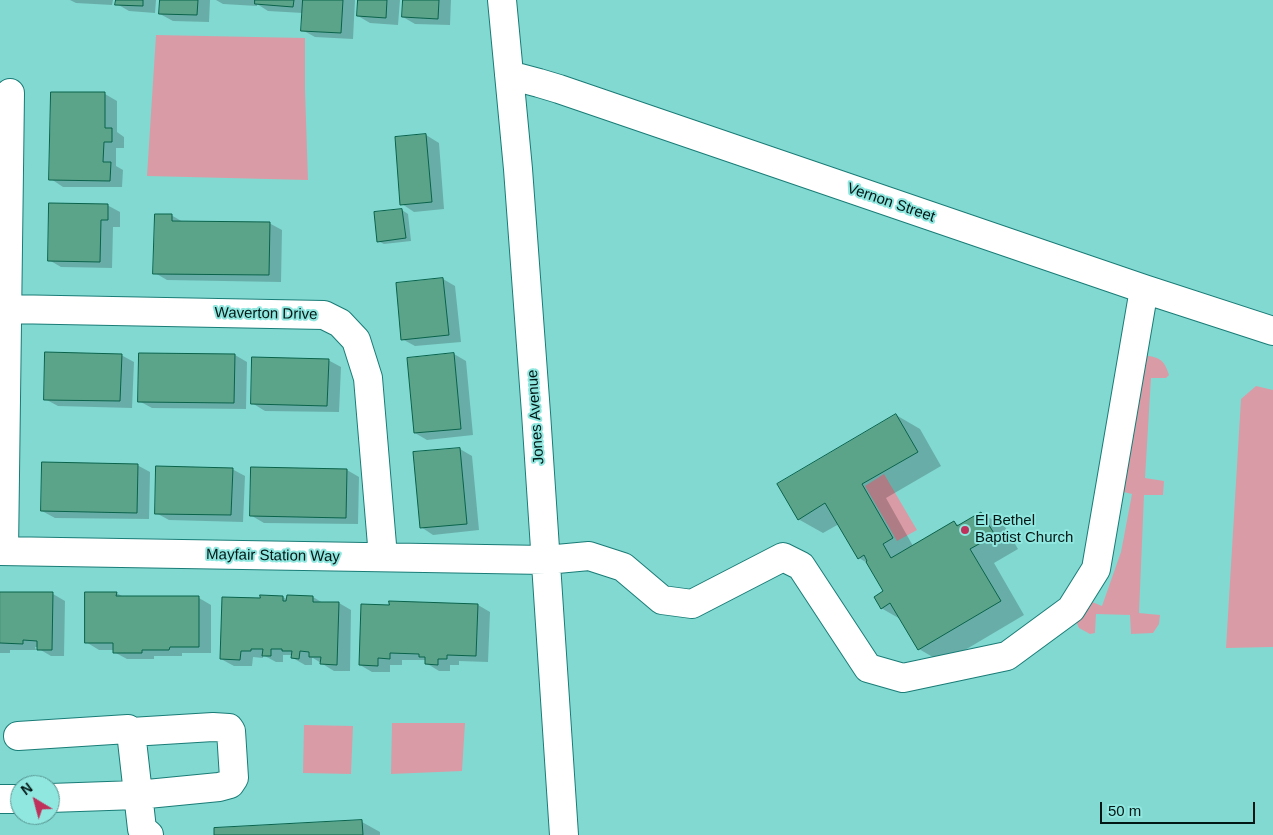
<!DOCTYPE html>
<style>
body{margin:0}
#map{position:relative;width:1273px;height:835px;overflow:hidden;background:#82d9d2;font-family:Helvetica,sans-serif}
canvas{display:block}
.north{position:absolute;left:10px;top:775px;width:50px;height:50px;box-sizing:border-box;background:#8fe7df;border:1px solid #56948e;border-radius:50%;rotate:323deg;font-size:14px;font-weight:700;line-height:20px;text-align:center;color:#001715}
.north::after{content:'';display:block;margin:auto;width:18px;height:22px;background:#bf305a;clip-path:polygon(50% 0,100% 100%,50% 72%,0 100%)}
.scale{position:absolute;left:1100px;top:802px;width:155px;height:22px;box-sizing:border-box;border:2px solid #001715;border-top:0;padding-left:6px;font-size:15px;line-height:18px;white-space:nowrap;color:#001715;-webkit-text-stroke:4px #8fe7df;paint-order:stroke}
</style>
<div id="map">
<canvas width="1273" height="835"></canvas>
<div class="north">N</div>
<div class="scale">50 m</div>
</div>
<script>
const g = document.querySelector('canvas').getContext('2d');
g.lineJoin = 'round';
function fill(path, color) {
  g.fillStyle = color;
  g.fill(path, 'evenodd');
}
function trace(path, color, width, dash) {
  g.strokeStyle = color;
  g.lineWidth = width;
  g.lineCap = dash ? 'butt' : 'round';
  g.setLineDash(dash || []);
  g.stroke(path);
}
function drawText(font, color, halo, rows, align = 'center') {
  g.font = font + ' Helvetica,sans-serif';
  g.lineWidth = 4;
  g.setLineDash([]);
  g.textBaseline = 'middle';
  g.strokeStyle = halo;
  g.fillStyle = color;
  for (const [text, x, y, turn = 0] of rows) {
    g.save();
    g.translate(x, y);
    g.rotate((+turn || 0) * Math.PI / 180);
    g.textAlign = isNaN(turn) ? turn : align;
    if (halo) g.strokeText(text, 0, 0);
    g.fillText(text, 0, 0);
    g.restore();
  }
}
fill(new Path2D(`
 M156 35 305 38V89L308 180 147 176Z
 M1138 354C1156 358 1163 355 1169 375L1166 378H1151L1145 478 1164 481 1163 495H1144L1139 613 1160 615 1159 624 1153 633 1131 634 1130 615 1096 614 1095 633 1090 634 1079 628 1076 621 1085 599 1102 606 1121 552 1132 494 1115 490Z
 M1256 386 1273 390V647L1226 648 1241 399Z
 M884 474 917 530 897 541 865 486Z
 M392 723H465L462 771 391 774Z
 M304 725 353 726 351 774 303 773Z`), '#d99ca6');
fill(new Path2D(`
 M70 0H113L112 5 76 3Z
 M117 0H156L155 13 129 11 117 4Z
 M161 0H210L209 22 173 21 160 14Z
 M216 0H355L353 39 315 37 302 30 303 13 268 11 257 4V6L223 4Z
 M359 0H400L398 25 370 23 358 16Z
 M404 0H451L450 25 415 24 403 17Z
 M105 94 117 101V132L124 137V148H116V166L123 170 122 187H63L51 179Z
 M426 135 439 143 444 209 414 212 402 204 396 138Z
 M107 205 120 212V227H113L112 268 61 267 49 260Z
 M402 210 408 214 411 241 384 244 378 241Z
 M171 215 183 222 269 223 282 230 281 282 167 280 155 273Z
 M443 279 455 286 461 342 415 346 402 339Z
 M454 354 466 361 473 435 427 440 415 433Z
 M121 355 134 362 132 408 58 406 45 399Z
 M235 355 247 362 246 409 152 408 139 401Z
 M328 360 341 367 339 412 265 411 252 403Z
 M896 415 920 429 941 466 886 498 913 546 954 522 960 526 981 513 1005 527 1018 549 994 563 1024 615 943 663 919 649 902 620 881 608 885 592 869 564 859 558 839 524 823 533 798 519Z
 M460 449 472 456 479 530 433 535 421 527Z
 M137 465 150 472 149 519 55 518 42 511Z
 M232 469 245 476 243 522 169 520 156 513Z
 M347 470 359 477 358 524 264 523 252 516Z
 M0 593 53 594 65 601 64 656H51L39 649V647H35L36 650H10V653H0Z
 M116 593 124 597 199 598 211 605V653H182V656H154V659H127L114 652V650H99L86 642Z
 M261 597H283L288 600 313 597 323 603H339L351 610 350 671H334L313 658H312V665H305L293 658V655H283V662H276L263 655V658L253 657 252 666H234L221 659 261 599Z
 M478 605 490 612 488 662 459 661V665H450V671H439L426 663V660H402V665H390V672H372L360 665Z
 M362 822 380 832V835H215Z`), '#0003');
const building = new Path2D(`
 M116 0H143V6L115 5Z
 M160 0H198L197 15 159 14Z
 M255 0H294L293 7 255 4Z
 M303 0H343L341 33 301 31Z
 M358 0H387L386 18 357 16Z
 M403 0H439L438 19 402 17Z
 M51 92H105V128H112V142H104L103 162H111L110 181 49 180Z
 M426 134 432 202 400 205 395 137Z
 M49 203 108 204V220H101L100 262 48 261Z
 M402 209 406 238 377 242 374 212Z
 M155 214H172V221L270 222 269 275 153 274Z
 M443 278 449 335 401 340 396 283Z
 M45 352 122 354 120 401 44 400Z
 M139 353 235 354 234 403 138 402Z
 M454 353 461 429 414 433 407 358Z
 M252 357 329 359 327 406 251 404Z
 M896 414 918 452 862 484 893 538 883 544 891 558 954 521 957 526 981 512 995 535 970 549 1001 601 918 650 890 603 881 609 874 597 883 591 866 562 867 561 864 555 858 559 825 503 798 520 777 484Z
 M460 448 467 524 420 528 413 452Z
 M42 462 138 464 137 513 41 511Z
 M156 466 233 468 231 515 155 514Z
 M251 467 347 469 346 518 250 516Z
 M0 592H53L52 650H37V641L23 640V644L0 643Z
 M85 592H117L116 596H199V647H170L169 650H142V653H113V643H85Z
 M260 595 283 596V601H286L287 595 313 596V602H339L337 665 320 664 321 657H309V652L300 651 299 659 291 658 292 651H282V649H271V656H262L263 649H251V651H241L240 660 220 659 222 597 260 598Z
 M389 601 478 604 476 656 447 655V659H438V665L425 664V657H419V654L390 653V659L378 658V666L359 665 361 604 389 605Z
 M362 820 363 835H214V828Z`);
fill(building, '#5ba48a');
trace(building, '#09624a', 1);
const minor = new Path2D(`
 M502 0 518 169 536 413 564 835
 M509 75 539 83 559 89 1144 289 1273 331
 M7 309 324 315 340 323 356 340 368 378 383 557
 M0 551 546 560 589 556 623 567 662 600 692 604 783 557 801 566 868 668 903 678 1007 656 1071 609 1096 569 1144 289
 M4 551 10 93
 M131 732 142 829 149 835
 M18 736 128 729 131 732 213 727 229 728 231 731 234 778 230 784 219 787 137 795 50 798
 M0 799H20`);
trace(minor, '#197c76', 30);
trace(minor, '#fff', 28);
for (const [x, y, r, color] of [
 [965,530,5,"#bf305a"]
]) {
  const dot = new Path2D();
  dot.arc(x, y, r, 0, 2 * Math.PI);
  g.fillStyle = color;
  g.fill(dot);
  trace(dot, '#8fe7df', 2);
}
drawText('15px', '#001715', '#8fe7df', [
 ["Vernon Street",891,203,19],
 ["Waverton Drive",266,314,1],
 ["Jones Avenue",536,417,-94],
 ["Mayfair Station Way",273,556,1]
]);
drawText('15px', '#001715', '#8fe7df', [
 ["El Bethel",975,521],
 ["Baptist Church",975,538]
], 'left');
</script>
